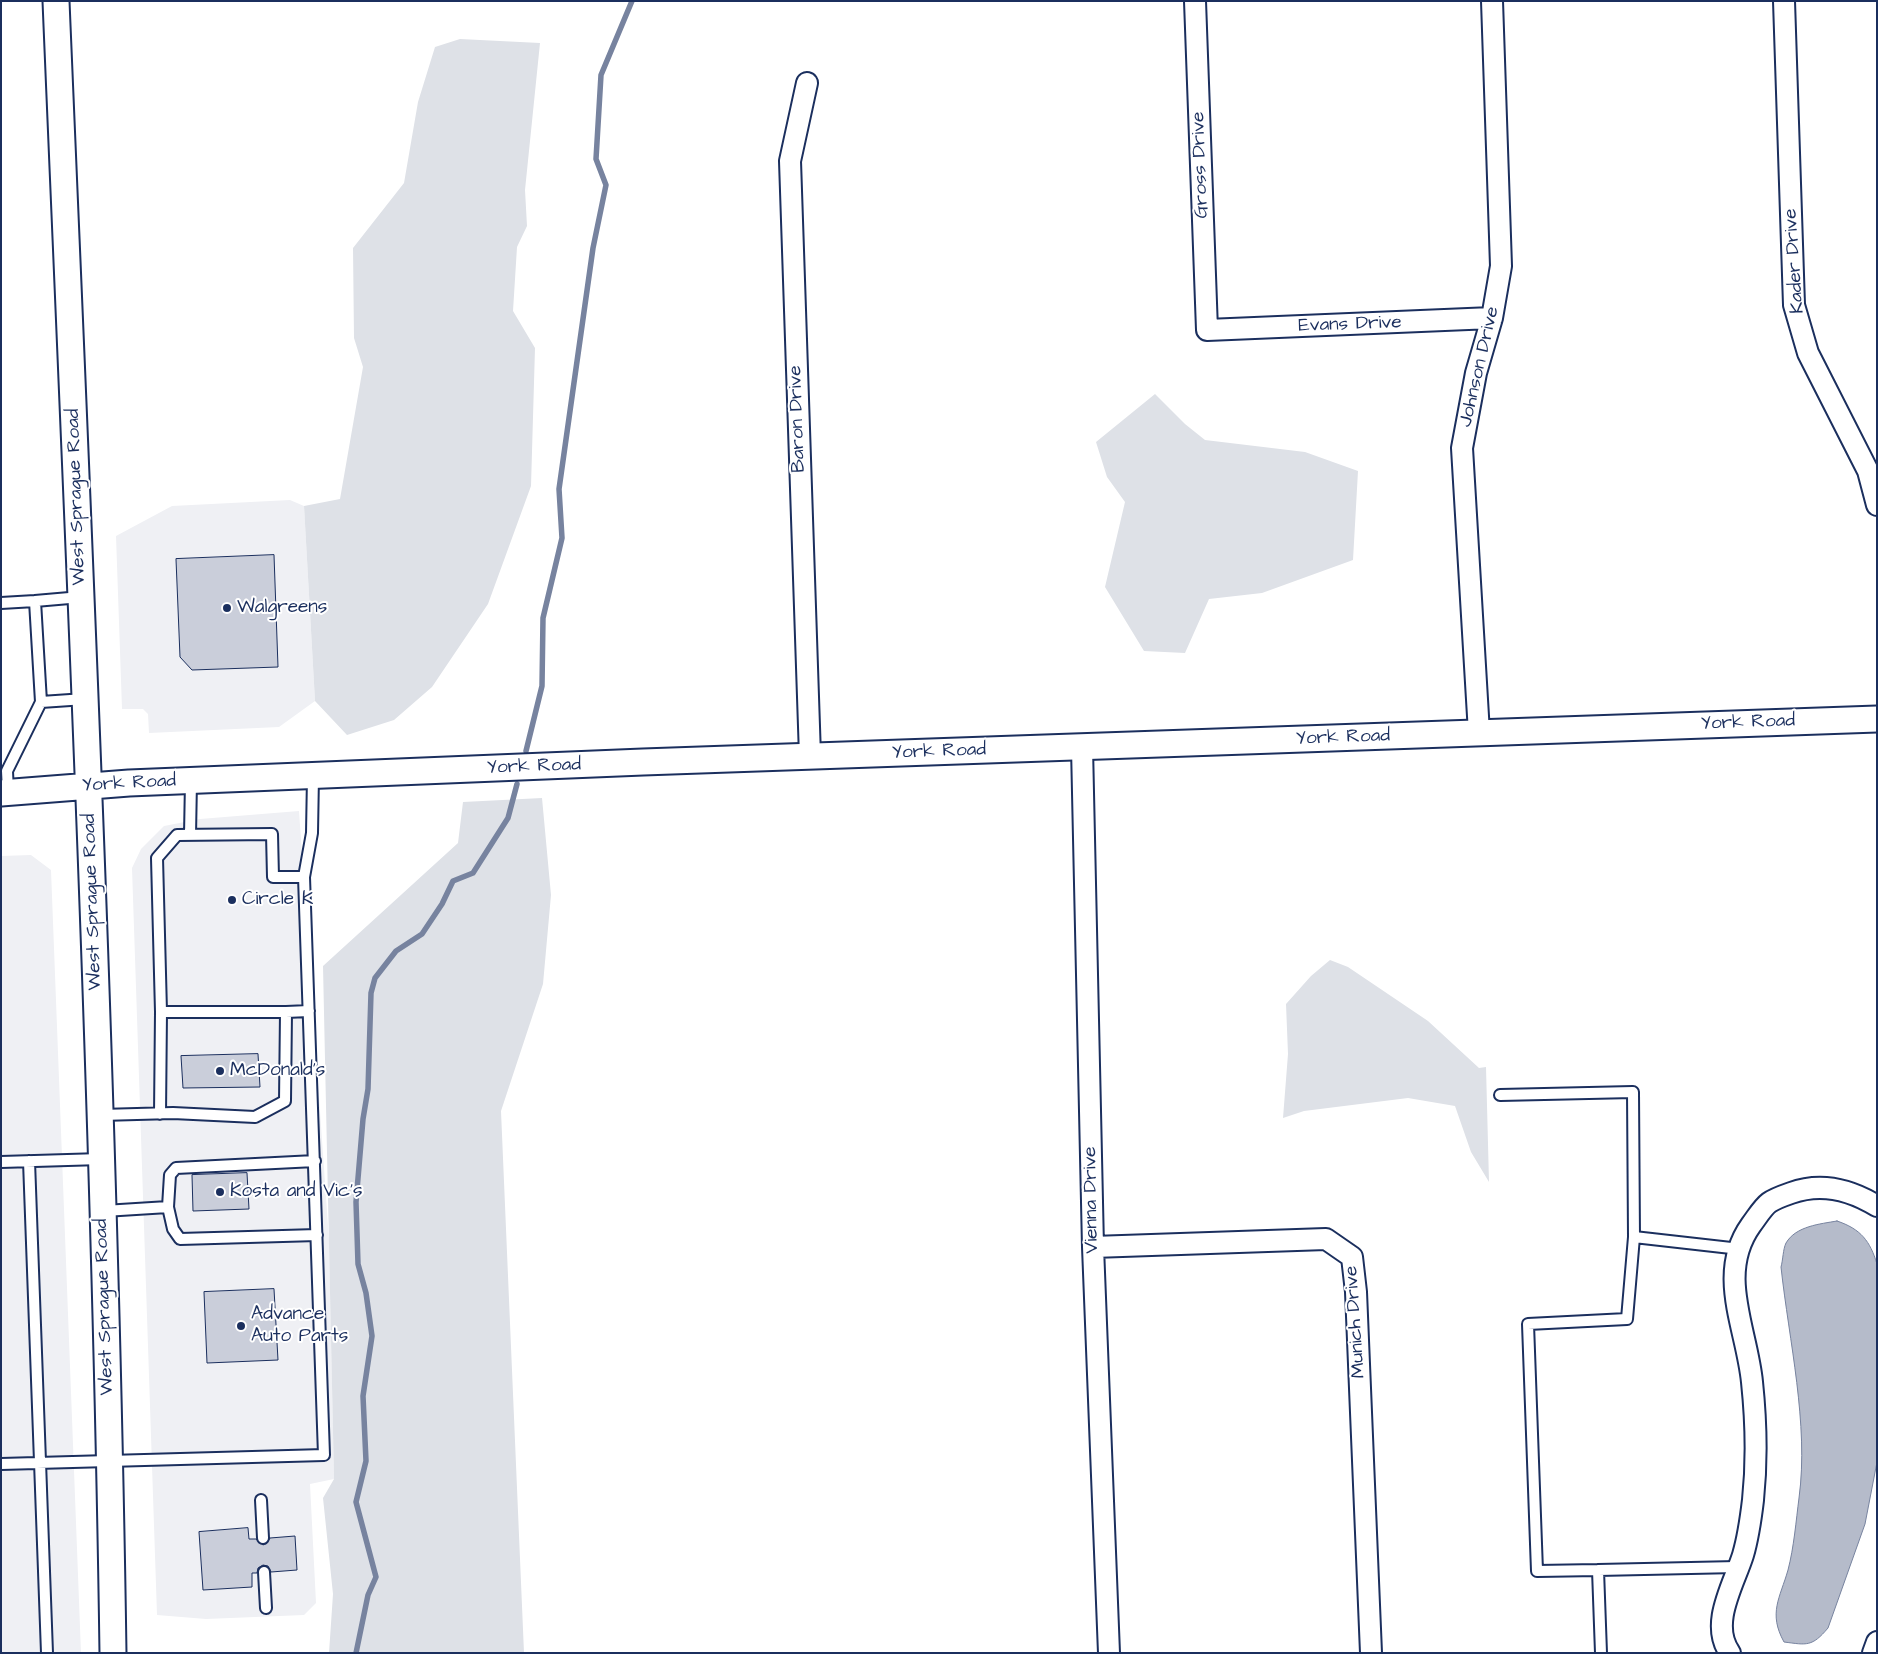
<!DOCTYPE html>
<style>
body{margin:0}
#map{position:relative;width:1878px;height:1654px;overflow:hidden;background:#fff;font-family:"Architects Daughter",sans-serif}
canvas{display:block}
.frame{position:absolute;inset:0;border:2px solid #1b2f5e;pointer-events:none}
</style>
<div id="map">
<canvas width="1878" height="1654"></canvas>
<div class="frame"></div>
</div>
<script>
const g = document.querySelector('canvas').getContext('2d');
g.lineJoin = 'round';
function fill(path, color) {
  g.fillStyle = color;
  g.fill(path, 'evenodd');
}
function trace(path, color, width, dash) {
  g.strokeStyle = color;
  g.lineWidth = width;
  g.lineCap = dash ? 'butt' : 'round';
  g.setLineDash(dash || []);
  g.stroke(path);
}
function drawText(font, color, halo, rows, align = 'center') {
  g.font = font + ' "Architects Daughter",sans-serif';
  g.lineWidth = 4;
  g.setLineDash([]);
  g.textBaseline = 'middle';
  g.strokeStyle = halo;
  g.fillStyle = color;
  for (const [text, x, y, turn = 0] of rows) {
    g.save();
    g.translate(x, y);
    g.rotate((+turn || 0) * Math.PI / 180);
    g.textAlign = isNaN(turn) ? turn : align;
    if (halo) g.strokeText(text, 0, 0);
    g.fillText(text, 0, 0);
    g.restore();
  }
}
fill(new Path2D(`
 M290 500 304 506 315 701 279 727 149 733 148 714 143 709H122L116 536 172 506Z
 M299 811 329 1240 334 1479 310 1484 316 1603 304 1615 206 1619 157 1615 132 868 141 849 164 826 200 819Z
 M31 855 51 870 81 1653H1V856Z`), '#eff0f4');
fill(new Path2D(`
 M460 39 540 43 525 190 527 226 517 247 513 311 535 348 531 486 488 604 432 687 394 720 347 735 315 701 304 506 340 499 363 367 354 338 353 248 404 183 418 102 435 47Z
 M1155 394 1185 424 1205 440 1305 452 1358 471 1353 560 1262 593 1209 599 1185 653 1144 651 1105 587 1125 502 1107 477 1096 442Z
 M542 798 551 895 543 984 501 1111 524 1653H329L333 1594 323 1498 334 1479 323 966 458 843 463 802Z
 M1330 960 1348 967 1428 1021 1479 1068 1486 1067 1489 1182 1471 1152 1455 1106 1408 1098 1304 1111 1283 1118 1288 1054 1286 1004 1311 976Z`), '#dee1e7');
const water = new Path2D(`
 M1837 1221C1861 1229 1870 1241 1877 1264V1462L1865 1524 1828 1628C1812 1647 1807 1645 1784 1642 1768 1613 1780 1598 1788 1570 1794 1547 1796 1521 1799 1498 1809 1424 1789 1341 1781 1267 1783 1260 1783 1249 1786 1243 1796 1226 1820 1224 1837 1221Z`);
fill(water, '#b5bbca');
trace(water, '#77839f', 1);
trace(new Path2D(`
 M526 751 542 686 543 618 562 538 559 489 593 248 606 185 596 159 601 75 632 1
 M356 1653 368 1595 376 1577 356 1502 366 1461 363 1396 372 1336 366 1293 358 1264 356 1202 363 1119 368 1089 371 993 375 978 396 951 422 934 442 904 453 881 473 873 508 818 517 784`), '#77839f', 5.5);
const building = new Path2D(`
 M274 555 278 667 192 670 180 657 176 559Z
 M258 1054 260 1087 183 1088 181 1056Z
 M247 1173 249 1209 193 1211 192 1175Z
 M274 1289 278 1360 207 1363 204 1292Z
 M248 1528 249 1539H256L263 1545 267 1543 270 1538 295 1536 297 1570 271 1572 268 1566 263 1565 258 1568 257 1573H252V1587L203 1590 199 1532Z`);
fill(building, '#caceda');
trace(building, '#1b2f5e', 1);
const service = new Path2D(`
 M1 603 35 601
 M41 702 85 699
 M8 792 7 771 41 702 35 601 81 597
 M190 835 191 781
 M161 1012 157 858 177 835 272 834 273 877H304
 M286 1012 309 1011
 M1500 1095 1633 1092 1634 1237
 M101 1115 173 1113 255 1117 285 1101 286 1012H161L160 1114
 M29 1161 47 1653
 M1 1162 101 1159
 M168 1207 170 1175 176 1168 315 1161
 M104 1211 168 1207 173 1229 180 1239 317 1235
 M1 1464 324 1455 304 877 312 833 313 776
 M261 1500 263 1538
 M1598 1570 1537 1571 1528 1324 1627 1319 1634 1237 1740 1249
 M264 1572 266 1608
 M1601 1653 1598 1570 1737 1567`);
const minor = new Path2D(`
 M1195 1 1207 330 1492 318
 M1784 1 1794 305 1808 353 1868 471 1877 505
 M807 83 790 161 810 756
 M1479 733 1462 448 1476 373 1492 318 1501 266 1492 1
 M1082 747 1093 1247 1109 1653
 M1093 1247 1326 1239 1352 1257 1356 1292 1371 1653
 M1730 1653C1709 1624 1734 1584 1743 1555 1748 1538 1751 1517 1753 1500 1757 1462 1756 1420 1752 1382 1747 1329 1716 1274 1751 1225 1767 1203 1765 1202 1791 1193 1821 1182 1851 1190 1877 1206
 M1873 1653 1877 1642`);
const tertiary = new Path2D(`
 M56 1C79 552 105 1102 113 1653
 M1 793 129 783 643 762 1877 719`);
trace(service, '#1b2f5e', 14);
trace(minor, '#1b2f5e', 24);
trace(tertiary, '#1b2f5e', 29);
trace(service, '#fff', 10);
trace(minor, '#fff', 20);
trace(tertiary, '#fff', 25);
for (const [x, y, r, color] of [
 [227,608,5,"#1b2f5e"],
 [232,900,5,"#1b2f5e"],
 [220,1071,5,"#1b2f5e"],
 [220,1192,5,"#1b2f5e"],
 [241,1326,5,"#1b2f5e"]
]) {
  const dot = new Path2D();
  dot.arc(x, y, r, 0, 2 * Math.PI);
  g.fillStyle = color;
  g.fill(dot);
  trace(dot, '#fff', 2);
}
drawText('19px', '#1b2f5e', '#fff', [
 ["Gross Drive",1201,165,-92],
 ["Kader Drive",1795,261,-94],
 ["Evans Drive",1350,325,-2],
 ["Johnson Drive",1480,367,-77],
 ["Baron Drive",798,419,-92],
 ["West Sprague Road",77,497,-92],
 ["York Road",1748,723,-2],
 ["York Road",1343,738,-2],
 ["York Road",939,752,-2],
 ["York Road",534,767,-2],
 ["York Road",129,784,-3],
 ["West Sprague Road",93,902,-92],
 ["Vienna Drive",1092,1200,-91],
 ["West Sprague Road",105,1307,-92],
 ["Munich Drive",1356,1322,-94]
]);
drawText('19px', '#1b2f5e', '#fff', [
 ["Walgreens",237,608],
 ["Circle K",242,900],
 ["McDonald's",230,1071],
 ["Kosta and Vic's",230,1192],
 ["Advance",251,1315],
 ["Auto Parts",251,1337]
], 'left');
</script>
